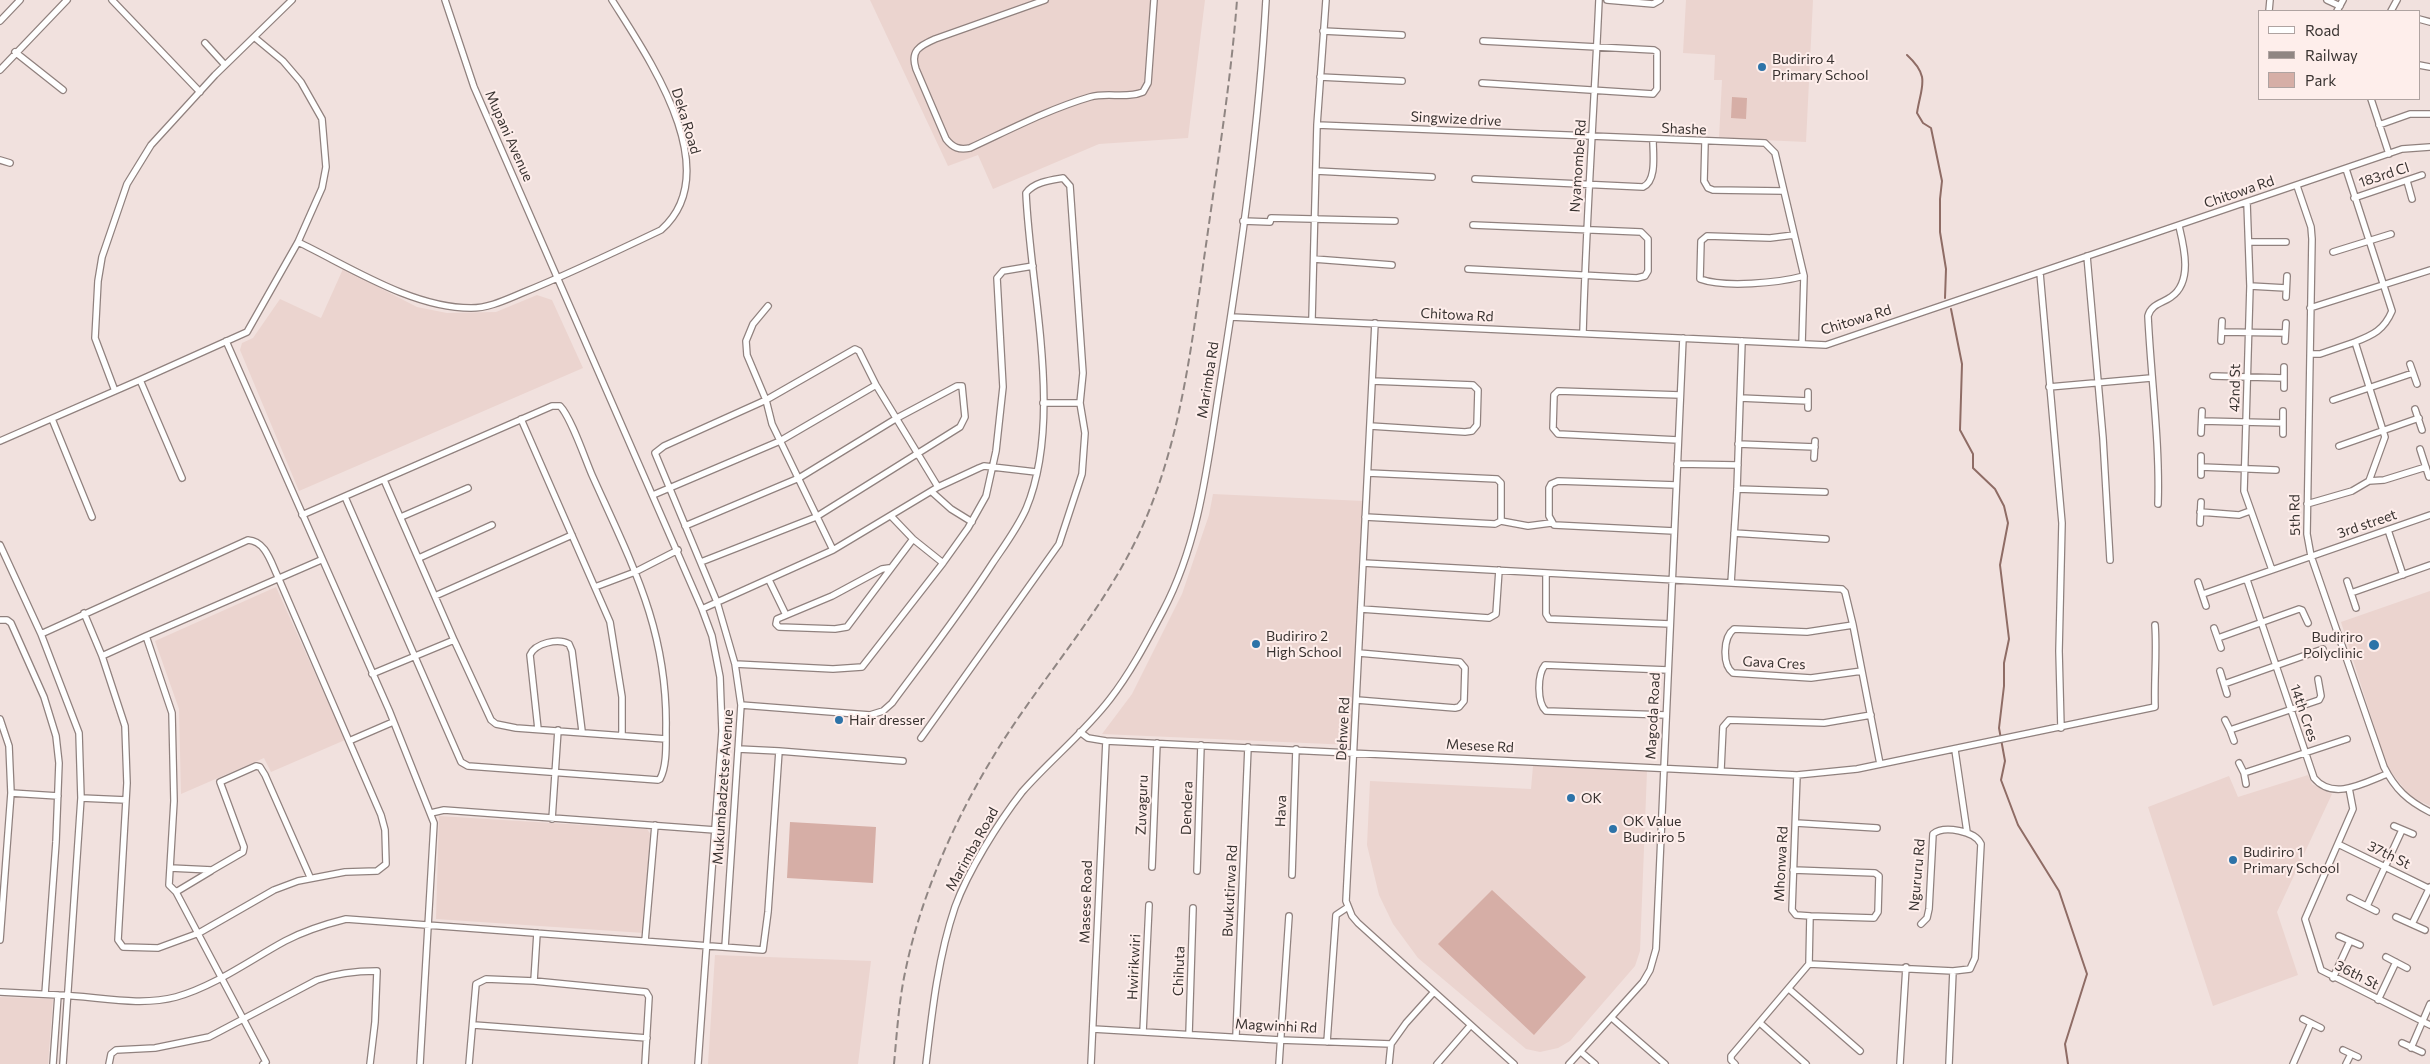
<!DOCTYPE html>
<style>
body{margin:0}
#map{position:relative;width:2430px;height:1064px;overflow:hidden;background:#f1e1de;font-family:Commissioner,sans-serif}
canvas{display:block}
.legend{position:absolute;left:2258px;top:10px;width:162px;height:90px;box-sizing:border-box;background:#feeeeb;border:1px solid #afa3a1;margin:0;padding:6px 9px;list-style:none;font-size:15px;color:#393331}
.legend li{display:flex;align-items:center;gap:10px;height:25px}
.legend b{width:25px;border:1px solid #afa3a1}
</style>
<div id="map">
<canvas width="2430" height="1064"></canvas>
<ul class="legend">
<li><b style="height:6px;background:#fff"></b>Road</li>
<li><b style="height:6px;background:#908683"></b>Railway</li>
<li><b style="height:14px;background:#d6aea6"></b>Park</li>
</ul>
</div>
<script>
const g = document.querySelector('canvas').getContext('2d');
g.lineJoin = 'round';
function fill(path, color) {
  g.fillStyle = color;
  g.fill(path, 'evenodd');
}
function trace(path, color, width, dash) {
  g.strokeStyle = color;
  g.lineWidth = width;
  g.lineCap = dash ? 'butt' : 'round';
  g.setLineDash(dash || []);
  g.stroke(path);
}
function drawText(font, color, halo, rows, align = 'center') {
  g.font = font + ' Commissioner,sans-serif';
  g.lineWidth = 4;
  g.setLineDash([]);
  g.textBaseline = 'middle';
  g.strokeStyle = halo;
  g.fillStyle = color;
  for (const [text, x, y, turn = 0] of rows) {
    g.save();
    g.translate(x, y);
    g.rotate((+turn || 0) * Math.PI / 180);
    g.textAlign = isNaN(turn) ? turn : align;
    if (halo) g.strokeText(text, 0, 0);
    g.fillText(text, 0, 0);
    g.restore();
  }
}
fill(new Path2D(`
 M870 0H1205L1188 138 1099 144 993 189 978 155 948 166Z
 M1686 0H1813L1806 142 1719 138 1722 80H1714L1715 55 1683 53Z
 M343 269 417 307 447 313 496 312 537 295 552 300 583 368 299 491 240 350 242 343 253 338 280 299 321 318Z
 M1213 494 1363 501 1351 745 1102 734 1132 694 1182 594 1209 515Z
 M276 587 345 740 271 772 264 758 181 794 179 709 155 641Z
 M2430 591V806L2410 796 2387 767 2341 622Z
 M1533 766 1647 771 1640 951 1635 966 1570 1041 1558 1048 1540 1052 1526 1049 1418 958 1393 924 1379 895 1367 845 1370 781 1531 789Z
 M2308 775 2312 784 2332 794 2277 912 2298 975 2213 1006 2148 807 2229 776 2238 797Z
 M439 816 647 829 651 835 644 933 436 919Z
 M715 955 871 961 858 1064H708Z
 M0 997 53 999 48 1064H0Z`), '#ebd4cf');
fill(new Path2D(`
 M1732 97 1747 98 1746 119 1731 118Z
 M790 822 876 827 873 883 787 878Z
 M1492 890 1586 977 1534 1035 1438 944Z`), '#d6aea6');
trace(new Path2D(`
 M1907 55C1931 77 1921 86 1917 113L1923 123 1931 128 1942 181 1940 199V232L1946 269 1945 298
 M1951 309 1962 364 1960 430 1973 454V468L1995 489 2004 506 2008 523 2000 565 2009 639 2004 663V686L1999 728 2005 761 2001 780 2018 825 2059 891 2087 974 2065 1044 2068 1064`), '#8f6c65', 2);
const minor = new Path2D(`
 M112 0 200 92
 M445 0 474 87 702 609 712 636 720 677 722 731 698 1064
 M1045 0 935 39C919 46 910 51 916 69L946 139C953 148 959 150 970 148 1009 130 1049 109 1090 97 1107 92 1127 99 1143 92L1148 83 1154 0
 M1607 0 1653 4 1660 0
 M2327 0 2340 6
 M2269 11 2270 0
 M2337 11 2343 0
 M2391 11 2397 0
 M2419 19 2430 22
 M0 21 20 0
 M1323 31 1402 35
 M205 43 225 65
 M15 52 63 90
 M2419 65 2430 67
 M0 70 67 0
 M1320 77 1402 81
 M1482 83 1653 94 1657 89V52L1654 50 1483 41
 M2371 99 2389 154
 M1317 125 1765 143 1775 153 1804 276 1802 344
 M2379 125 2410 114H2430
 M1705 142 1704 181 1708 188 1713 190 1783 191
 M0 160 10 163
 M2346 169 2392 311C2384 330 2373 335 2355 342L2385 437 2369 481
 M1316 171 1432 177
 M1475 179 1643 187C1657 181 1653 154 1653 140
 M2407 181 2412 199
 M2297 186 2311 227 2312 239 2307 534 2311 556 2384 767C2395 789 2408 801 2430 812
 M2354 198 2422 175
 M2247 203 2250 286 2244 491 2272 570
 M1243 221 1270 222 1271 218 1395 221
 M1794 235 1770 238 1707 236 1701 241 1700 279C1725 288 1778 283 1804 276
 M298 242C350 267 412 308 471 308 489 308 505 300 522 293 569 274 615 252 661 230 728 171 647 56 612 0
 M2250 242H2286
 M2333 252 2391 234
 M2087 256 2103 438 2110 560
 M1314 259 1392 265
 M1468 269 1637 278 1645 276 1648 271V239L1641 232 1473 225
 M2040 273 2062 523 2059 651 2061 728
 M2250 286 2286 288
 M2286 297 2287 276
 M768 306 753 324 746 341 747 355 766 400 772 424 833 550
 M2310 308 2430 270
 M1231 317 1826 345 2402 149 2430 147
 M1312 319 1317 125 1326 0
 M1375 323 1346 901 1352 916 1358 923 1514 1064
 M2222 332 2285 333
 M1583 333C1586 222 1594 111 1599 0
 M226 341 389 710 434 823 420 1064
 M2221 341 2222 321
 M2285 341 2286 323
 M2311 354H2320L2355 342
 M2410 364 2417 384
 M2213 376 2284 378
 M140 380 247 332 298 242 322 188 326 167 322 119 301 82 283 61 254 37
 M2049 387 2151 378
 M2284 388V367
 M115 391 95 338 98 281 102 257 127 184 151 145 215 75 292 0
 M1740 398 1808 401
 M2333 400 2413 373
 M1043 403H1080
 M1808 408V392
 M2415 409 2422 430
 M52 419 92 517
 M521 419 610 622 622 697V734
 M2202 421 2283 423
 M1370 426 1465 432 1472 431 1477 425 1478 390 1473 385 1372 381
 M2201 433 2202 411
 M2283 434V411
 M1678 440 1558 434 1553 428 1554 395 1558 391 1680 395
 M0 441 140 380 182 478
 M1738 444 1815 447
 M2339 446 2419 418
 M2420 449 2429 477
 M2201 456V475
 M1814 458 1815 441
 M1677 464 1738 465
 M2201 467 2276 470
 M1737 489 1825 492
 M932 492 951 509 972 522
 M653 495 780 441 876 385
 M2158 504C2160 442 2151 379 2148 316 2151 304 2163 303 2171 297 2193 282 2184 247 2179 226
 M2307 504 2352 491 2369 481 2384 480 2426 467
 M2200 512 2239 515 2250 511
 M302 515 552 406H560C571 417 585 459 592 475 632 564 668 630 666 730 666 745 667 766 660 779L658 780 468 766 461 762 345 497
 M891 516 913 539 943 563
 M401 517 468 488
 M1365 517 1495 524 1501 521V483L1497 479 1368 473
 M1501 521 1528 526 1551 523
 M2200 523 2201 502
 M685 526 799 478 897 418 957 386H962L965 417 960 427 816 517 701 562
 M2388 530 2403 575
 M1674 531 1554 525 1549 516V488L1551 484 1558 481 1676 485
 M1734 533 1826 539
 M0 545 41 634 79 733 81 798 63 1064
 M419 558 492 525
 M1363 563 1842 589 1845 592 1853 625 1880 764
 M889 568 882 569 832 596 777 619 776 624 779 627 835 629 847 627 913 539
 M1546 573V614L1549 619 1670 624
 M769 580 786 615
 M2247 580 2314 778C2333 801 2364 783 2387 774
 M2347 581 2356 608
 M2198 582 2206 606
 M1731 583 1737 489 1742 341
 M595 587 635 572 678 550
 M2351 593 2430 565
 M2203 594 2430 515
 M435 596 572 535
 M702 609 833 550 938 487 979 468 984 466 1036 472
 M1361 609 1489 618 1496 614 1499 570
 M0 620H7L11 623 44 697 56 736 59 763 56 842 45 994
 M1853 625 1807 632 1734 629C1723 637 1722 665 1733 673L1811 678 1862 671
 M2214 628 2221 648
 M41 634 248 540C266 541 271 563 278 577L381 815 385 830 386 864 377 871 345 872 298 881 274 890 199 933 158 948 123 947 118 940 127 783 125 726 102 656 84 613
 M2218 638 2299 609 2302 610 2308 623
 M454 640 491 720 496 724 516 728 666 739
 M102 656 146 636
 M735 664 833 669 862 667 943 563 968 528 986 496 996 451 1003 387 997 278 1003 271 1033 266
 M2220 671 2227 694
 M372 674 454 640 384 480
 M2224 684 2323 649
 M1357 700 1455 708 1459 707 1464 701 1465 668 1460 662 1359 653
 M741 705 870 715 883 711 892 703C926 657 961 612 992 564 1004 546 1017 529 1026 509 1064 418 1030 289 1026 193 1034 182 1051 180 1063 178L1070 186 1083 373 1080 403 1085 433 1082 474 1059 544 921 738
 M1666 715 1546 711C1537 703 1537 675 1545 665L1668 670
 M0 719 9 746 11 793 0 940
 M2225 720 2230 730
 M538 729 530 655C535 643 558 638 569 644L572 651 582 731
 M1080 732 1088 738 1106 741 1797 775 1857 769 2155 707C2154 679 2157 652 2155 625
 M349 741 393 722
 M2234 741 2230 730 2319 700 2321 696 2318 679
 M1955 750 1967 832
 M779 751 903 761
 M2239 763 2244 773 2347 739
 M1721 769 1723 727 1729 720 1824 723 1871 715
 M2244 773 2246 784
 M2349 788 2353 809 2305 919 2321 970 2430 1025
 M11 793 58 796
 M81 798 126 800
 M431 813 444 810 715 830
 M552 819 558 730
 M1796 823 1877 828
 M2394 826 2413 834
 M2338 844 2430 889
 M1152 867 1157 743
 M170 868 212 870 243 852 244 847 220 782 256 766 260 767 265 775 310 877
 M1793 870 1875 873 1879 876 1878 912 1874 918 1810 916
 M1197 871 1201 745
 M1292 875 1296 749
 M176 892 211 871
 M2350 898 2376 911
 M2367 906 2402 830
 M2396 917 2425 930
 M2412 924 2430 887
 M2339 936 2360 945
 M645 941 655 825
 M725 947 741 705 735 664 717 602 655 453 664 446 766 400 855 349 859 351 876 385 938 487
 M2386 957 2407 968
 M1809 964 1953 971 1970 969 1975 958 1981 844C1975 831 1944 825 1933 834L1929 909 1927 918 1921 924
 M2333 978 2350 941
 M534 981 537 933
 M1789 989 1860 1051
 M0 992 58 995
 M2378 1000 2396 962
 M1612 1018 1665 1064
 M2303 1019 2321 1028
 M1760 1023 1806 1064
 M474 1025 647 1038
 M1093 1029 1280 1040 1391 1044 1406 1023 1433 993
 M1143 1032 1149 905
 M1189 1034 1193 908
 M1236 1036 1248 747
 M1327 1042 1336 915 1348 907
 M2402 1043 2422 1052
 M2411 1048 2430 1004
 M2343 1050 2358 1057
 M1581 1052 1595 1064
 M53 1064 58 995C96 996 138 1007 176 997 215 986 250 960 285 941 304 931 326 924 346 919L763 950 768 912 779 751 738 749
 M109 1064 111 1054 116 1050 155 1048 209 1037 317 980C337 973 355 971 377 971L375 1022 370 1064
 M263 1064 266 1062 176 892 169 885 174 801 172 713 146 636 321 560
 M469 1064 476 984 486 979 534 981 646 992 649 997 645 1064
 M926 1064C932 1012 938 957 955 907 968 871 998 823 1022 792 1050 760 1084 733 1110 699 1131 672 1147 641 1163 611 1201 539 1208 458 1221 379 1241 253 1259 127 1266 0
 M1091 1064 1106 741
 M1279 1064 1289 916
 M1389 1064 1391 1044
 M1437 1064 1470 1026
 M1569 1064 1643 982 1650 970 1656 949 1683 338
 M1735 1064 1731 1060V1056L1809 964 1810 916 1796 915 1792 910 1797 775
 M1900 1064 1906 967
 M1949 1064 1953 971
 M2293 1064 2311 1023
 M2346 1064 2351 1054`);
trace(minor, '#90817e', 8);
trace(minor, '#fff', 5.5);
trace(new Path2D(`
 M894 1064C897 1032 899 999 906 968 921 896 955 819 993 757 1038 682 1099 617 1137 538 1182 445 1192 339 1207 238 1218 159 1231 80 1237 0`), '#908683', 2, [8, 4]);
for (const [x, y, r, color] of [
 [1762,67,5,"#2d73a8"],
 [1256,644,5,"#2d73a8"],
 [2374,645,6,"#2d73a8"],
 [839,720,5,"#2d73a8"],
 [1571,798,5,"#2d73a8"],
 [1613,829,5,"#2d73a8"],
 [2233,860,5,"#2d73a8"]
]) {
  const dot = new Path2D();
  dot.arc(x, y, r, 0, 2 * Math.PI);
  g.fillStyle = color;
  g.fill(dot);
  trace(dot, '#feeeeb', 2);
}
drawText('14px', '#393331', '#feeeeb', [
 ["Budiriro 4",1772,59],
 ["Primary School",1772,75],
 ["Budiriro 2",1266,636],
 ["High School",1266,652],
 ["Budiriro",2363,637,"right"],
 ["Polyclinic",2363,653,"right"],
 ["Hair dresser",849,720],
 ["OK",1581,798],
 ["OK Value",1623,821],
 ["Budiriro 5",1623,837],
 ["Budiriro 1",2243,852],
 ["Primary School",2243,868]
], 'left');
drawText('14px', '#393331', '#feeeeb', [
 ["Singwize drive",1456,119,3],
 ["Deka Road",686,121,73],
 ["Shashe",1684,129,2],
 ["Mupani Avenue",509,136,66],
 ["Nyamombe Rd",1578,166,-86],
 ["183rd Cl",2384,175,-18],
 ["Chitowa Rd",2239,192,-19],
 ["Chitowa Rd",1457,315,3],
 ["Chitowa Rd",1856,320,-17],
 ["Marimba Rd",1208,380,-81],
 ["42nd St",2235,388,-89],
 ["5th Rd",2295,515,-91],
 ["3rd street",2367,524,-19],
 ["Gava Cres",1774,663,3],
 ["14th Cres",2304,713,71],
 ["Magoda Road",1653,716,-87],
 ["Dehwe Rd",1343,729,-87],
 ["Mesese Rd",1480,746,3],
 ["Mukumbadzetse Avenue",723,787,-86],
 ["Zuvaguru",1142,805,-88],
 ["Dendera",1187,808,-88],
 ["Hava",1281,811,-88],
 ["Marimba Road",972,849,-61],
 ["37th St",2389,855,26],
 ["Mhonwa Rd",1781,864,-87],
 ["Ngururu Rd",1917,875,-85],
 ["Bvukutirwa Rd",1230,891,-87],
 ["Masese Road",1086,902,-88],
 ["Hwirikwiri",1134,967,-87],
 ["Chihuta",1179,971,-88],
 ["36th St",2357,975,27],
 ["Magwinhi Rd",1276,1026,3]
]);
</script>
